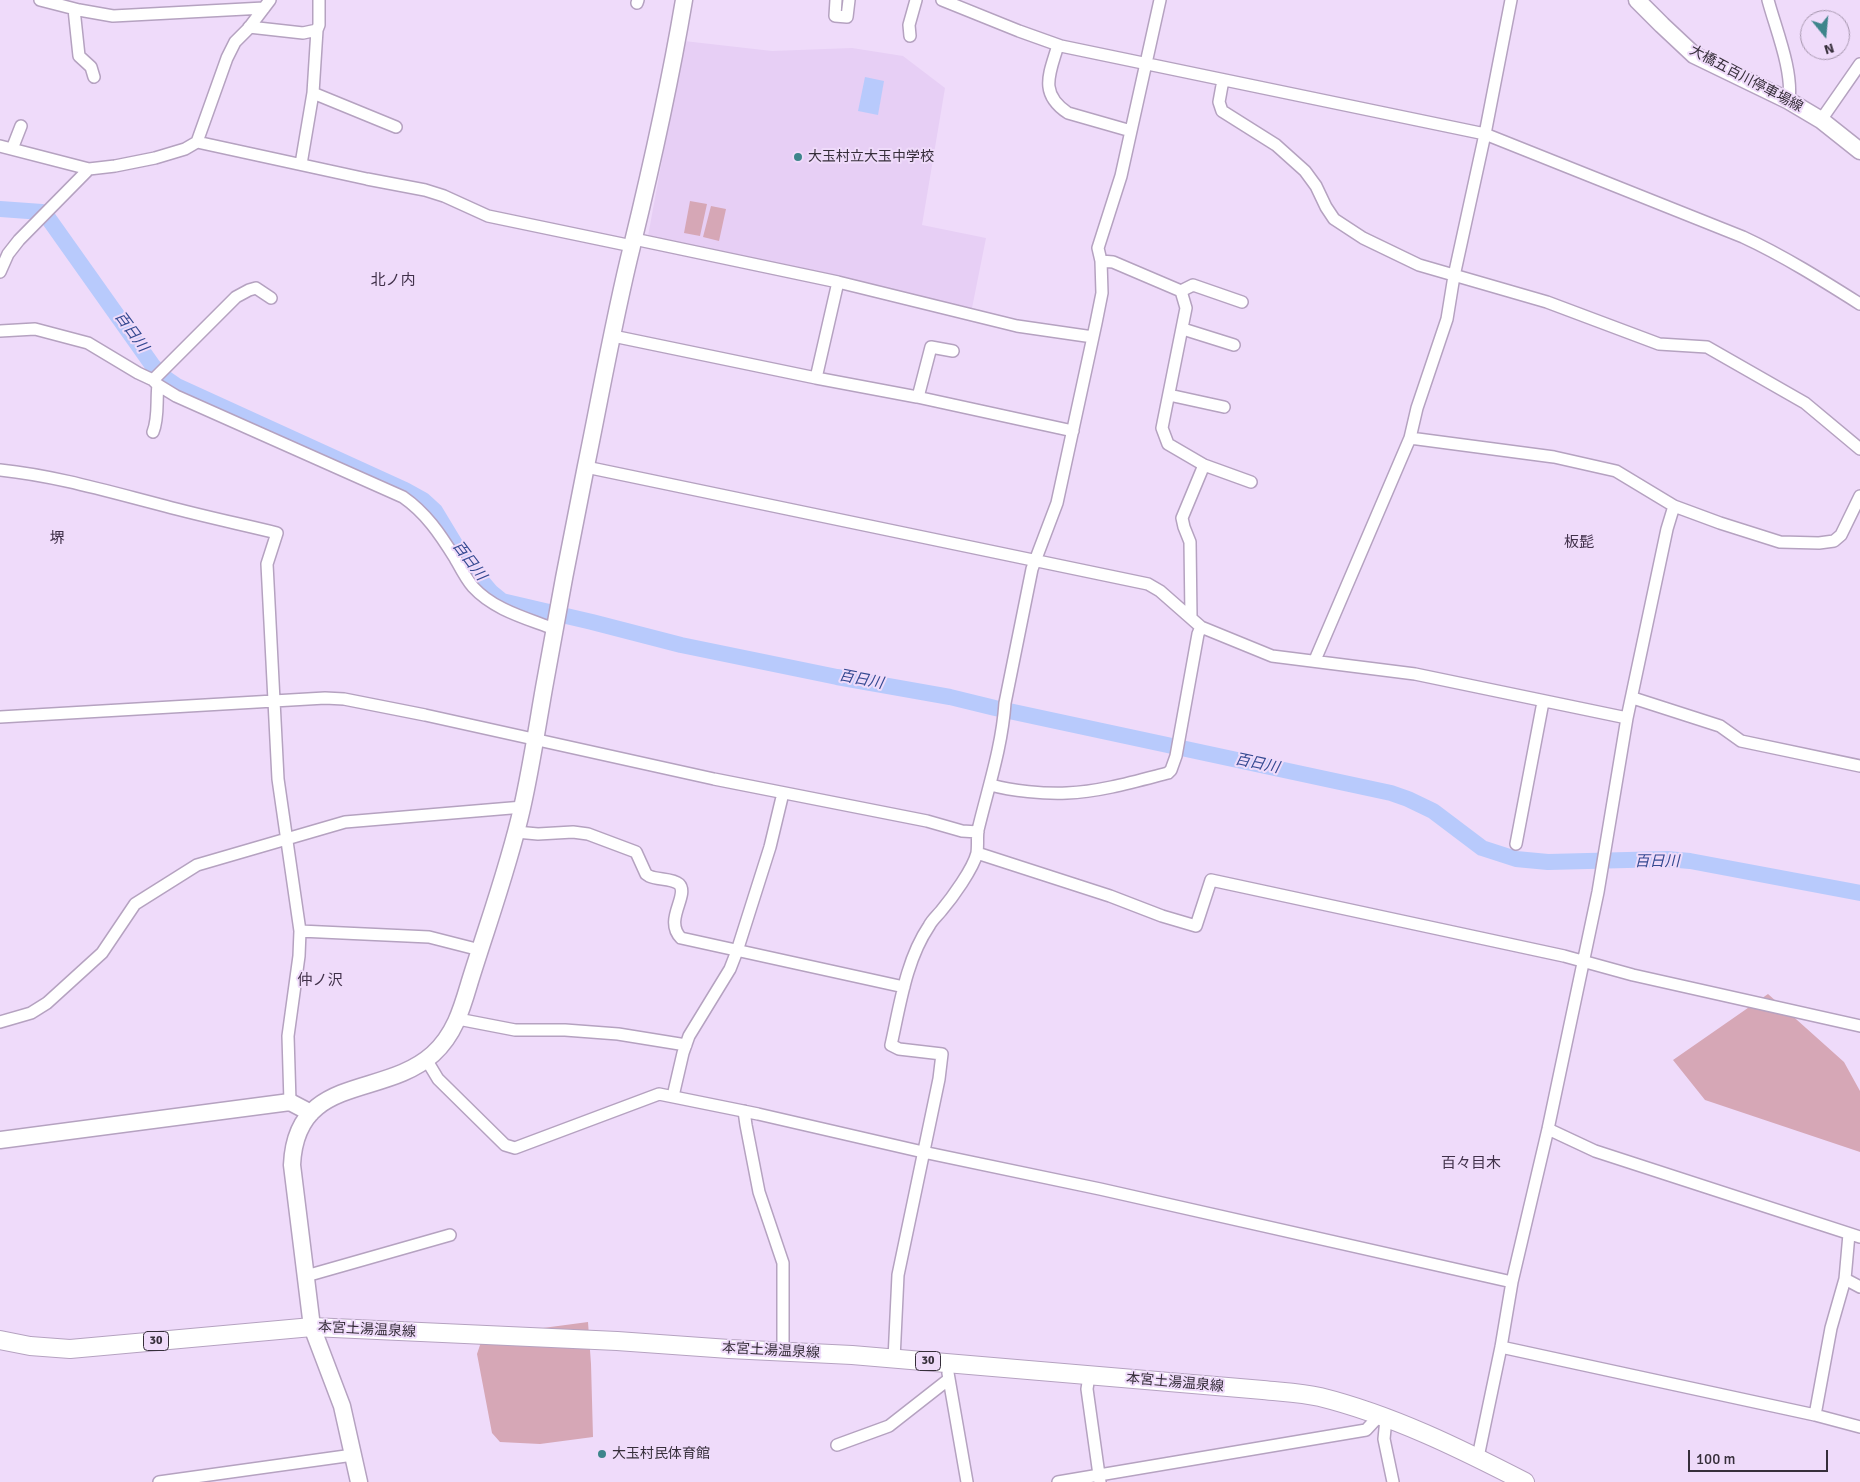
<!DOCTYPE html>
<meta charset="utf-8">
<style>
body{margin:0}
#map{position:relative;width:1860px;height:1482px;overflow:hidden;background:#efdbfa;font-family:Signika,sans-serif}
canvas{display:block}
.north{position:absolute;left:1800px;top:10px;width:50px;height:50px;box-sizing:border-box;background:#efdbfa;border:1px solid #a596ad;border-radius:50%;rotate:163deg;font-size:14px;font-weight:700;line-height:20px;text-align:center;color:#362e3a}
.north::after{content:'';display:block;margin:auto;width:18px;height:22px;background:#3d858b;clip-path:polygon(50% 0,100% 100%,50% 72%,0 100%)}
.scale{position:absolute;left:1688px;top:1450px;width:140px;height:22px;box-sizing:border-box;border:2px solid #362e3a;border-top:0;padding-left:6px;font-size:15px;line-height:18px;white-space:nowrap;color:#362e3a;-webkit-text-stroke:4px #efdbfa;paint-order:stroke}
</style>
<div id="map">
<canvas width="1860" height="1482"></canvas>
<div class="north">N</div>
<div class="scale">100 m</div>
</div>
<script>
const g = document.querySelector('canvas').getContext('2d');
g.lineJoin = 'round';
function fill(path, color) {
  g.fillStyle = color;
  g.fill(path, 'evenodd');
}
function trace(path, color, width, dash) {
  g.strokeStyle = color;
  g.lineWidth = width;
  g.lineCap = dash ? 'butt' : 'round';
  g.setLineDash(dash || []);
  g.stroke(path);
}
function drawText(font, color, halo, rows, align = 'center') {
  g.font = font + ' Signika,"Noto Sans JP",sans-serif';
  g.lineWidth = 4;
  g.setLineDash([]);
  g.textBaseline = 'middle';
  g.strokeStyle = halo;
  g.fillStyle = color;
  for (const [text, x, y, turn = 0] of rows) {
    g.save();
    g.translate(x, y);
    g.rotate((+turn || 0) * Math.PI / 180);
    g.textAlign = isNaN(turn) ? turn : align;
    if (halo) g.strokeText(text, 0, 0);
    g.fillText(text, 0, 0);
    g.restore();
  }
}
fill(new Path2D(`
 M684 41 772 51 852 48 903 56 945 88 922 225 986 238 972 308 648 236Z`), '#e7cff5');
fill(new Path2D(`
 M690 201 707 204 700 236 684 233Z
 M711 206 726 209 719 241 703 237Z
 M1768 994 1844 1062 1860 1091V1152L1705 1100 1673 1060Z
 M588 1322 591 1364 593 1437 540 1444 500 1442 492 1433 477 1354 483 1336Z`), '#d6a7b6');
fill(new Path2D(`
 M865 77 884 81 878 115 858 111Z`), '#b8cafc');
trace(new Path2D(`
 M0 209 42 212 46 215 153 366 164 377 177 386 405 490 423 500 435 511 467 564 491 592 502 601 592 622 681 645 837 677 950 697 995 708 1391 793 1408 799 1433 811 1482 848 1516 859 1548 862 1667 859 1690 861 1860 893`), '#b8cafc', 16);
const street = new Path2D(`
 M40 0 79 10 113 16 264 8
 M836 0 835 16 847 17 849 0
 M942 0 1019 31 1061 46 1485 134 1743 237C1784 256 1822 280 1860 304
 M1768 0C1776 30 1793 70 1789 101
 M637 3 638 0
 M74 9 79 56 91 67 94 77
 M249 27 303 33 317 30 319 25V0
 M910 36 909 25 916 0
 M1058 45C1050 73 1038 93 1068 113L1131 131
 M1223 80 1219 102 1222 111 1276 145 1305 171 1316 186 1326 207 1334 219 1363 238 1419 265 1547 302 1659 344 1707 347 1805 403 1860 449
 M313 93 396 127
 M1821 120 1860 64
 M197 142 367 179 425 190 444 196 488 216 632 246
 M0 146 89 169 115 166 155 158 185 149 197 142 227 58 235 42 248 29 270 0
 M12 149 21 126
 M301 164 313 93 317 30
 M634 239 838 282 1017 326 1093 337
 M1101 261 1113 262 1181 291 1186 308 1162 428 1168 444 1204 465 1182 518 1184 527 1190 542 1191 617
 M0 272 8 254 19 240 89 169
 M1181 291 1193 285 1242 302
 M1183 329 1234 345
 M0 331 35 329 88 343 138 373 153 380 158 385 176 396 403 497C426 513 440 534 455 558 460 567 466 579 473 587 494 610 526 618 554 629
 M613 336 816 378 838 282
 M816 378 917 397 1073 431
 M153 380 236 297 249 290 256 288 271 298
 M1169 395 1224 407
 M918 397 931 347 953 351
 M153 432C159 417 156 401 158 385
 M1410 438 1554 457 1616 471 1674 506 1720 523 1780 542 1819 543 1834 541 1841 535 1860 496
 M1204 465 1251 482
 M586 467 1148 584 1160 591 1201 627 1272 656 1415 674 1627 718
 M0 470C57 476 110 492 165 506 202 516 240 524 277 533L267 564 278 779 300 931 299 956 288 1036 290 1102
 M1315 660 1410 438 1417 408 1447 319 1454 276 1485 134 1511 0
 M1633 698 1720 726 1741 741 1860 766
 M0 717 325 698 344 699 425 715 714 779 927 821 962 831 978 832
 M991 785C1012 791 1044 794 1067 793 1099 792 1137 781 1168 773L1171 770 1176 756 1198 634 1201 627
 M516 832 538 834 573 832 588 834 636 852 646 874 649 876C657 880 672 878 679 884 690 895 663 920 681 938L904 987
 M1516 844 1543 702
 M977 853 1110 896 1162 916 1196 926 1211 880 1564 956 1633 975 1860 1026
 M300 931 429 937 480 950
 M458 1019 515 1030H565L618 1034 686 1045
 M0 1022 31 1013 47 1003 102 953 135 904 197 865 345 822 523 807
 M426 1059 438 1079 505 1145 515 1148 659 1094 758 1114 923 1152 1100 1189 1512 1282
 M673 1096 683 1053 689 1036 730 969 737 951 770 847 783 793
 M744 1111 746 1125 759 1192 783 1263V1351
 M1548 1129 1595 1151 1860 1237
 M306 1276 450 1235
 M1845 1279 1860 1287
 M1501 1347 1815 1415 1860 1427
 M894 1359 898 1275 939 1079 942 1054 899 1049 891 1045C900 1005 906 960 929 926 932 920 937 916 941 911 952 898 973 869 977 853 978 845 977 837 978 830 988 788 1002 747 1005 703L1032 569 1057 503 1096 323 1102 293 1101 261 1098 248 1121 176 1160 0
 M948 1373 967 1482
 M1089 1376 1087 1389 1100 1482
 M1815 1415 1831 1328 1845 1279 1849 1234
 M1386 1419 1384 1439 1393 1482
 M837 1445 889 1426 949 1379
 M1478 1457 1501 1347 1512 1282 1548 1129 1598 892 1627 718 1667 529 1674 506
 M159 1482 353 1455
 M1058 1482 1366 1430 1379 1416`);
const secondary = new Path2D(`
 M1637 0 1662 25 1694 55 1789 101 1821 120 1860 151
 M0 1140 290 1102 311 1113
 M359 1482 342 1406 312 1327 292 1165C296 1073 383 1099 433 1054 455 1034 462 1008 470 981 488 923 509 866 522 808 531 768 537 728 544 688 557 614 571 540 586 466 601 393 614 318 632 246 652 164 670 83 684 0`);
const primary = new Path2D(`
 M0 1340 30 1346 70 1349 312 1327 617 1341 729 1349 852 1355 1263 1390C1281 1392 1302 1393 1320 1397 1392 1415 1459 1448 1525 1482`);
trace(street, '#b5a2c0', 14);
trace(secondary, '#b5a2c0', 19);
trace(primary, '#b5a2c0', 20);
trace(street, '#fff', 11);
trace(secondary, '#fff', 16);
trace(primary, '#fff', 18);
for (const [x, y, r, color] of [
 [798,157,5,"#3d858b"],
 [602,1454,5,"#3d858b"]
]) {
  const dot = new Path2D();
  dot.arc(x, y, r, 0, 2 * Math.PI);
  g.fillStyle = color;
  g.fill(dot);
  trace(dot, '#efdbfa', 2);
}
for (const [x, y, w] of [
 [156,1341,25],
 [928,1361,25]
]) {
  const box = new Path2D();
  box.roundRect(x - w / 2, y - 9.5, w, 19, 4);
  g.fillStyle = '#efdbfa';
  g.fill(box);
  trace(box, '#362e3a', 1);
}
drawText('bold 12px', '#362e3a', null, [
 ["30",156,1341],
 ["30",928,1361]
]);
drawText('14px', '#362e3a', '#efdbfa', [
 ["大橋五百川停車場線",1746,79,28],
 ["本宮土湯温泉線",367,1330,3],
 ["本宮土湯温泉線",771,1351,3],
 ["本宮土湯温泉線",1175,1383,5]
]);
drawText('14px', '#362e3a', '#efdbfa', [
 ["大玉村立大玉中学校",808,157],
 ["大玉村民体育館",612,1454]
], 'left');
drawText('15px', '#403049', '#efdbfa', [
 ["北ノ内",393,281],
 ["堺",57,539],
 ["板髭",1579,543],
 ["仲ノ沢",320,981],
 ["百々目木",1471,1164]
]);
drawText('italic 15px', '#344991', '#efdbfa', [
 ["百日川",131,332,54],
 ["百日川",469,561,53],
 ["百日川",861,680,11],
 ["百日川",1257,764,12],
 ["百日川",1657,862]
]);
</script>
